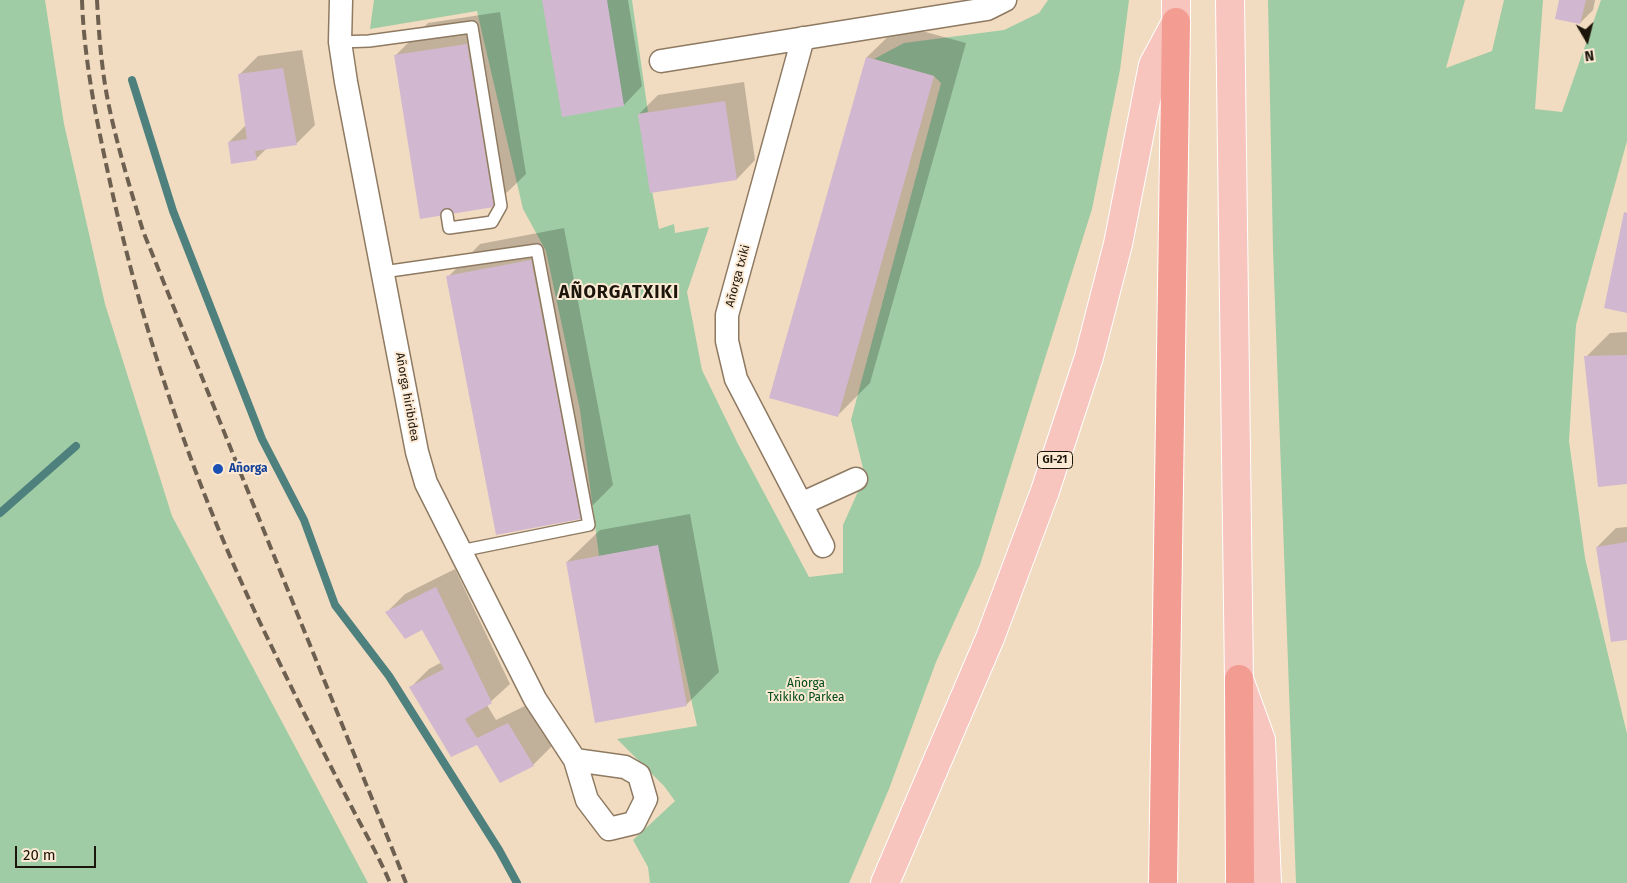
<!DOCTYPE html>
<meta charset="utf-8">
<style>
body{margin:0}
#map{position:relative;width:1627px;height:883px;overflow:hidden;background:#f2dcc1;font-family:"Fira Sans",sans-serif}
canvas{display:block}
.north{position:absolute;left:1562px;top:15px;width:50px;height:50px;-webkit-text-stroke:4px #fcead4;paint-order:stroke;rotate:172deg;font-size:14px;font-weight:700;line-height:20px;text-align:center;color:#1c150b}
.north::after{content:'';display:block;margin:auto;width:18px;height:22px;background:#1c150b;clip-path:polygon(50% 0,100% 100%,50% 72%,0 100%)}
.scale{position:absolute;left:15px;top:846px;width:81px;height:22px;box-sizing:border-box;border:2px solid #1c150b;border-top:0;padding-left:6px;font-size:15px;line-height:18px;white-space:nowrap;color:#1c150b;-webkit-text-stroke:4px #fcead4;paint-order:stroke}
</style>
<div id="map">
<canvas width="1627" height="883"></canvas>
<div class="north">N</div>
<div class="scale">20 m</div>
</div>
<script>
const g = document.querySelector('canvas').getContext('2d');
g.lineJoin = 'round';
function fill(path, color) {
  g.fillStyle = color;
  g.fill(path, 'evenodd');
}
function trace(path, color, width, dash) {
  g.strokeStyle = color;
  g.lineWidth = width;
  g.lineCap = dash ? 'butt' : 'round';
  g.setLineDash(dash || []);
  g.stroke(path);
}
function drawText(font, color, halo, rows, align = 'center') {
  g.font = font + ' "Fira Sans",sans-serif';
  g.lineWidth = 4;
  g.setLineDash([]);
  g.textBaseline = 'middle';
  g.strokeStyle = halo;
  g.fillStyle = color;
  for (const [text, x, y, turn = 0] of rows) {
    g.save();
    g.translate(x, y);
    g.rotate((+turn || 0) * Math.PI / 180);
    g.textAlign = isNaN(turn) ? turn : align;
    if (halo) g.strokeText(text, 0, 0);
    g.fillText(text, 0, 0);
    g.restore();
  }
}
fill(new Path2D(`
 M0 0H45L64 124 105 304 172 516 368 883H0Z
 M374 0H632L648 112 638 114 659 229 674 224 675 233 709 227 687 292 702 370 738 444 809 577 843 573V525L865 476 851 420 941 83 934 76 874 59 904 43 1004 30 1039 13 1048 0H1129L1120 70 1092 209 980 565 936 662 889 789 849 883H650L648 867 633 840 675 801 664 786 617 739 697 726 658 546 599 556 580 410 546 251 523 209 477 11 370 29Z
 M1268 0H1465L1446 68 1492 51 1504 0H1543L1535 109 1562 112 1601 0H1627V141L1576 325 1569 441 1585 558 1627 734V883H1296L1273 250Z`), '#9fcca4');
fill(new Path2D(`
 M544 0H628L642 86 624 105Z
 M1561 0H1595L1593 10 1580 23Z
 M500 12 526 174 493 206 395 56 428 23Z
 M900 25 966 43 870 383 837 416 867 57Z
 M302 50 315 125 296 144 267 148 256 159 229 142 246 125 239 75 258 56Z
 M744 82 755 160 737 179 639 114 658 95Z
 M564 228 613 485 580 518 448 277 480 244Z
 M1627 332V483L1586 357 1610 333Z
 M690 514 719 672 686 705 567 562 600 530Z
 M1627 527V639L1597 547 1616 528Z
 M455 569 510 684 487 705 496 720 527 705 552 746 533 765 478 743 410 688 429 669 442 662 423 629 386 613 405 594Z`), '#0003');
trace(new Path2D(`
 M132 80 173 211 262 439 304 520 335 605 389 676 499 850 517 883
 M0 513 76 446`), '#4e817e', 8);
fill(new Path2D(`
 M542 0H607L624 106 562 117Z
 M1559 0H1586L1580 24 1555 19Z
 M467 44 494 207 420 219 394 55Z
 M866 57 934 76 838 417 769 398Z
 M283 68 297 145 255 151 257 160 231 164 228 142 247 139 238 74Z
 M725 101 737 180 650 193 638 114Z
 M1624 212 1627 213V313L1604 308Z
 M531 260 581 519 496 535 446 276Z
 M1627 355V484L1598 487 1584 356Z
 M1627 542V640L1611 642 1596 547Z
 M658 545 687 706 595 723 566 562Z
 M436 587 492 703 465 719 477 738 508 723 534 766 500 783 477 745 451 757 409 687 444 669 422 630 405 639 385 612Z`), '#d1b8d0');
const service = new Path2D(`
 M340 42 369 41 472 27 501 206 492 222 449 228 447 215
 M383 272 537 250 589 525 460 551`);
const minor = new Path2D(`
 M341 0 340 42 346 82 417 452 426 483 535 699 575 760 587 800 609 829 634 823 646 799 639 775 625 767 575 760
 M803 38 727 315V341L736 379 823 546
 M661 61 987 9 1005 0
 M801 504 856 479`);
const primary = new Path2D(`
 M1230 0 1239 679 1261 740 1267 883
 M885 883 990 638 1045 491 1089 357 1118 244 1153 65 1176 22V0`);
const motorway = new Path2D(`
 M1239 679 1240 883
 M1163 883 1176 22`);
trace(service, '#8e7a62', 14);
trace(minor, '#8e7a62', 25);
trace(primary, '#fff', 30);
trace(motorway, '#fff', 30);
trace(service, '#fff', 11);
trace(minor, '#fff', 22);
trace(primary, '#f8c4be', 28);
trace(motorway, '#f39c92', 28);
trace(new Path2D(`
 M82 0C84 61 97 123 110 182 144 338 196 490 265 633 292 689 319 744 347 798 361 826 378 854 390 883
 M97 0C99 37 102 75 110 111 119 152 131 191 143 231L406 883`), '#6d6050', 4, [10, 5]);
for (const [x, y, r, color] of [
 [218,469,6,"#1a4fb4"]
]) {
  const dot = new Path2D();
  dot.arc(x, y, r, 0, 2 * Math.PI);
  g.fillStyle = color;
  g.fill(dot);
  trace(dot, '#fcead4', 2);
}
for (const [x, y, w] of [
 [1055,460,35]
]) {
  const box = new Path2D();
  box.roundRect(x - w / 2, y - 8.5, w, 17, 4);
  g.fillStyle = '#fcead4';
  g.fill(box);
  trace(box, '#1c150b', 1);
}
drawText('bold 11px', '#1c150b', null, [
 ["GI-21",1055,460]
]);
drawText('12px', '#1c150b', '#fcead4', [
 ["Añorga txiki",738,276,-75],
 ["Añorga hiribidea",407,397,80]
]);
drawText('bold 12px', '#164399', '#fcead4', [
 ["Añorga",229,469]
], 'left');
drawText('12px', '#004b19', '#fcead4', [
 ["Añorga",806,684],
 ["Txikiko Parkea",806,698]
]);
g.letterSpacing = '1px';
drawText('bold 18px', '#1c150b', '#fcead4', [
 ["AÑORGATXIKI",619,293]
]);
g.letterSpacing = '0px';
</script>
